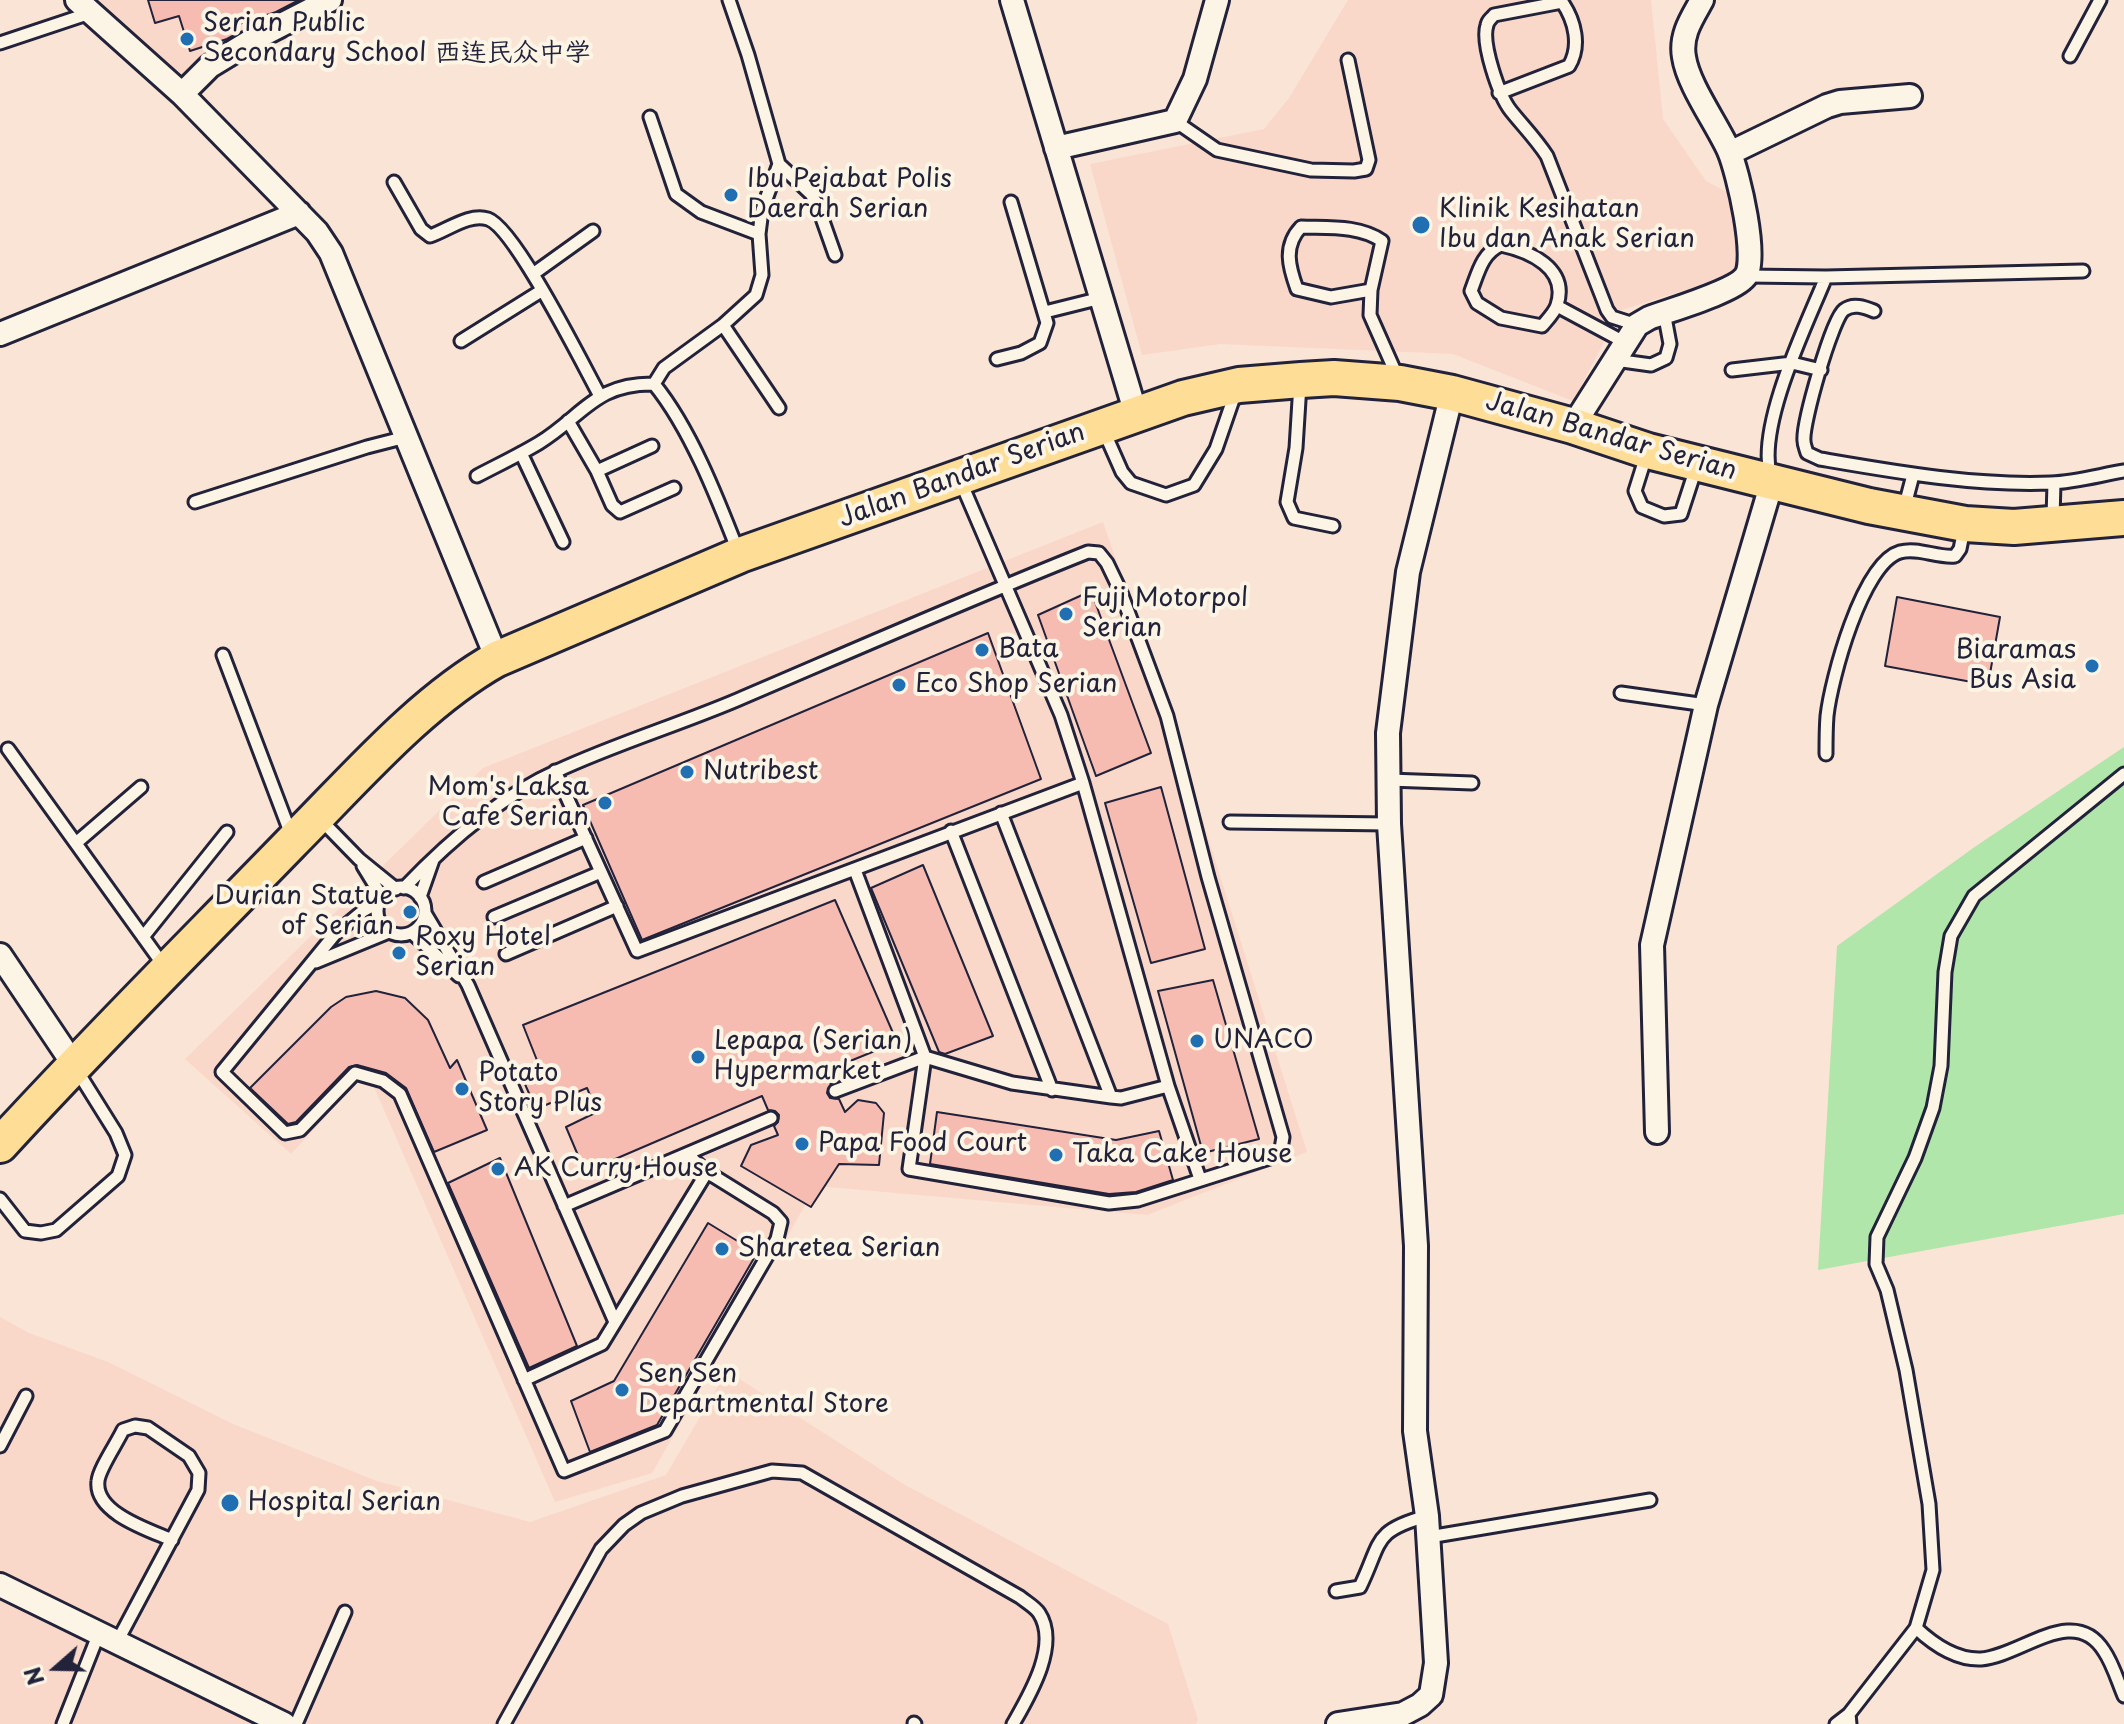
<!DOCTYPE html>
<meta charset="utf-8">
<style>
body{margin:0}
#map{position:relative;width:2124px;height:1724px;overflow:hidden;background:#fae4d5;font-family:"Playpen Sans",sans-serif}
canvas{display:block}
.north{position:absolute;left:16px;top:1628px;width:80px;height:80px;-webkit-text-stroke:6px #fcf5e5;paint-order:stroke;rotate:250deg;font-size:22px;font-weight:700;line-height:32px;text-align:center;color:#22223b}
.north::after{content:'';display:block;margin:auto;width:28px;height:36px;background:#22223b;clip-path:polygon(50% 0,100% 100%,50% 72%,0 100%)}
</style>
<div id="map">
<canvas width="2124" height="1724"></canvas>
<div class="north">N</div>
</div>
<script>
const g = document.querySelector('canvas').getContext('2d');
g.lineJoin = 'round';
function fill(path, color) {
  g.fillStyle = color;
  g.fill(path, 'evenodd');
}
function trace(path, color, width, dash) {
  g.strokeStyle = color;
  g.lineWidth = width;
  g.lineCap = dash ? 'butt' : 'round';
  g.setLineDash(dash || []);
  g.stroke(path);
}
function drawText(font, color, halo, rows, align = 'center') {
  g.font = font + ' "Playpen Sans","LXGW WenKai TC",sans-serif';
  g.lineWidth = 8;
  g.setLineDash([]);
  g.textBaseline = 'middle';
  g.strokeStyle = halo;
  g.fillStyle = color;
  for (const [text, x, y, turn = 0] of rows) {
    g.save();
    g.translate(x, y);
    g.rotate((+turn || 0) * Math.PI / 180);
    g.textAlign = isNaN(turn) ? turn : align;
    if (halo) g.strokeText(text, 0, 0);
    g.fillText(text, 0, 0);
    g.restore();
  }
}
fill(new Path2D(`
 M94 0H297L179 78Z
 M1348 0H1651L1663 119 1706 181 1727 192 1744 258 1724 278 1621 310 1573 401 1453 354 1220 344 1142 355 1090 164 1264 129 1289 98Z
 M1103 522 1171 720 1307 1152 1147 1215 816 1186 652 1473 555 1502 367 1071 291 1154 185 1059 483 768Z
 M0 1317 29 1333 108 1362 233 1424 377 1481 530 1522 666 1475 727 1371 905 1485 1168 1624 1198 1720 1196 1724H0Z`), '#f9d8ca');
fill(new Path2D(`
 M2124 747V1214L1818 1270 1837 946 1976 846Z`), '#b0e6a9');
const building = new Path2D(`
 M148 0H299L276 12 236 25 238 33 227 39 190 51 179 16 155 23Z
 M1091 591 1151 753 1096 776 1038 615Z
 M1897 597 2000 617 1988 685 1885 666Z
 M988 633 1041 779 642 940 583 805Z
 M1161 787 1205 949 1151 963 1105 803Z
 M923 865 993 1036 945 1054 939 1052 871 888Z
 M835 900 897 1042 823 1072 831 1084 827 1093 830 1098 839 1099 845 1112 858 1100 876 1103 884 1113 879 1165 839 1164 811 1207 741 1166 751 1145 778 1135 774 1126 778 1122 779 1115 775 1111 768 1110 762 1096 585 1172 566 1127 597 1112 587 1088 536 1109 524 1082 542 1073 523 1025Z
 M1213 980 1259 1139 1203 1153 1158 991Z
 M376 991 405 998 428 1020 450 1068 457 1060 487 1130 434 1152 406 1088 386 1073 357 1065 349 1067 296 1122 288 1124 250 1088 331 1007 346 997Z
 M937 1112 1116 1140 1159 1131 1173 1180 1136 1192 1109 1194 930 1164Z
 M500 1158 577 1346 529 1368 448 1183Z
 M708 1223 757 1253 657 1425 590 1452 571 1401 614 1381Z`);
fill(building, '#f7bcb1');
trace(building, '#22223b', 2);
const lane = new Path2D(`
 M729 0 748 55 779 164 762 210 759 234 762 275 756 295 723 325 664 368 654 384C690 428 717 497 738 551
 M0 43 90 13
 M2070 56 2100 0
 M1499 93 1569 66C1581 46 1575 21 1562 2L1494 15C1491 19 1488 20 1487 25 1481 43 1499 96 1511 111 1523 126 1536 139 1547 156L1607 310 1612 317 1637 325
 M650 117 676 194 701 212 759 234
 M1175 121 1217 150 1311 170 1354 171 1366 169 1369 160 1348 60
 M779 164 811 194 817 204 835 255
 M394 182 421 229 430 236C448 230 469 213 488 219 515 228 583 365 600 396
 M1501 245C1529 251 1569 268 1557 305 1555 312 1547 320 1542 326L1501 318 1477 303 1471 291C1478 273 1482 253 1501 245Z
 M533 274 593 231
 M1747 276 1826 277 2083 271
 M1371 290 1331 297 1297 289C1289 267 1283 246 1301 227 1328 228 1359 225 1382 241L1371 290 1370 315 1398 378
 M1557 306 1626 343
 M1874 311C1864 307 1853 303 1844 310 1832 319 1802 424 1804 441 1804 445 1806 449 1807 453L1820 459C1896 472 1974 486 2051 483 2075 482 2100 475 2124 471
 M1045 312 1101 298
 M723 325 779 408
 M461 341 541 291
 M997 359 1021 353 1040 343 1047 323 1011 202
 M1615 360 1651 365 1666 358 1670 344 1664 312
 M1732 370 1792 363 1821 370
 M1300 384 1296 448 1287 502 1294 518 1333 526
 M568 421 597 471 652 446
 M1103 429 1122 472 1131 483 1166 495 1194 485 1216 449 1236 391
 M521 453 563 542
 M1646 456 1635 491 1642 507 1664 516 1681 514 1697 465
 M597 471 612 505 620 512 674 488
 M1770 474C1758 423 1806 326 1826 277
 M477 476C498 465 519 455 539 443 583 416 595 383 654 384
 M195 502 367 447 406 437
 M1904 509 1913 475
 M2053 518 2054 483
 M223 655 292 837
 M1621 693 1706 705
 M8 749 164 966
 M1826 754C1826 741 1826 729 1827 716 1831 680 1862 563 1900 552 1918 547 1937 558 1955 556L1960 549 1964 529
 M555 771 637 951 1083 783
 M1389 780 1472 783
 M1001 813 1111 1097
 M320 819 359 859 396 889
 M1230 822 1389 824
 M951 831 1052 1090
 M76 843 141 787
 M363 866 382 897
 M855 870 925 1057 1012 1083 1111 1097 1121 1098 1168 1086 1083 783 1061 715 960 480
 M484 882 586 838
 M377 911a24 24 0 1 1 48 0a24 24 0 1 1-48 0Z
 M404 888C447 843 499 797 557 771 615 744 678 725 737 700 854 650 970 599 1088 552L1099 553 1107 563 1120 590 1167 716 1208 877 1283 1137 1281 1149 1273 1157 1138 1200 1109 1203 909 1169 925 1057 835 1091
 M420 897 433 860
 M379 902 363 911 335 934 222 1072 285 1133 300 1130 355 1073 383 1081 400 1094 564 1471 665 1431 777 1239 781 1222 773 1213 707 1172 687 1154
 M425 913 468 985 615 1322
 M494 917 601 872
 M412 933 459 976
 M143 937 227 832
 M506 954 617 906
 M316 962 389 932
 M1168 1086 1200 1179
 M0 1199 25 1231 41 1233 56 1230 118 1176 125 1155 116 1133 76 1069
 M564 1206 771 1118
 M524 1380 602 1344 707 1172
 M0 1446 26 1396
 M1429 1537 1650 1500
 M1336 1591 1360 1587C1382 1542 1372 1531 1427 1516
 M1916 1628C1933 1644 1957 1660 1981 1659 2021 1656 2074 1603 2104 1651 2113 1664 2118 1682 2124 1696
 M117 1642 198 1490 199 1473 189 1456 148 1428 135 1426 123 1430C117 1443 99 1469 98 1481 94 1513 149 1530 172 1540
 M914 1723 915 1724
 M63 1724 99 1633
 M296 1724 345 1612
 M504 1724 601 1549 624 1525 641 1513 682 1496 772 1471 802 1473 1020 1597C1026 1602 1035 1607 1039 1613 1060 1645 1029 1696 1013 1724
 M1836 1724 1849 1714
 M1850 1724 1849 1714 1916 1628 1933 1570 1929 1504 1906 1370 1887 1290 1876 1264 1877 1237 1915 1158 1933 1108 1941 1066 1945 972 1951 936 1974 896 2124 774`);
const street = new Path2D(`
 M77 0 182 94 317 232 331 253 497 659
 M1012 0 1136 414
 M182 94 210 66 256 38 330 0
 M1056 148 1175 121 1195 79 1217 0
 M1730 153 1827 106 1840 102 1910 96
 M0 334 299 213
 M1573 426 1637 325 1649 318C1670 310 1733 292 1745 277 1759 261 1738 172 1729 151 1717 124 1688 85 1684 57 1680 35 1692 18 1702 0
 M0 955 74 1065
 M1657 1132 1652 945 1706 705 1772 482
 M0 1585 284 1724
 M1338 1724 1403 1714 1420 1705 1431 1695 1436 1663 1427 1516 1415 1431 1416 1246 1389 824 1388 733 1408 572 1452 393`);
const primary = new Path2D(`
 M0 1145C94 1042 193 944 290 844 353 781 420 702 497 659L740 555 1183 398 1239 385 1301 380 1334 378 1400 383 1452 393 1573 426 1648 451 1869 506 1965 524 2014 527 2124 518`);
trace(lane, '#22223b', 17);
trace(street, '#22223b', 28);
trace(primary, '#22223b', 40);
trace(lane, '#fcf5e5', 11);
trace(street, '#fcf5e5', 22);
trace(primary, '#fedd96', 34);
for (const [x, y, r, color] of [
 [187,39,8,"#1f6fb2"],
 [731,195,8,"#1f6fb2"],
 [1421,225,10,"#1f6fb2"],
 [1066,614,8,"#1f6fb2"],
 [982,650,8,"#1f6fb2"],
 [2092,666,8,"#1f6fb2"],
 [899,685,8,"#1f6fb2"],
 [687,772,8,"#1f6fb2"],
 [605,803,8,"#1f6fb2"],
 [410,912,8,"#1f6fb2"],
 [399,953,8,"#1f6fb2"],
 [1197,1041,8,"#1f6fb2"],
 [698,1057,8,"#1f6fb2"],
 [462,1089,8,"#1f6fb2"],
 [802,1144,8,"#1f6fb2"],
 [1056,1155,8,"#1f6fb2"],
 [498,1169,8,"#1f6fb2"],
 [722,1249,8,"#1f6fb2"],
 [622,1390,8,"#1f6fb2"],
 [230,1503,10,"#1f6fb2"]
]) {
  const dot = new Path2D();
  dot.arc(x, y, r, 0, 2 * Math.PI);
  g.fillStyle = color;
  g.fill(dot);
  trace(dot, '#fcf5e5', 3);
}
drawText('26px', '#22223b', '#fcf5e5', [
 ["Serian Public",203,24],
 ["Secondary School 西连民众中学",203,54],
 ["Ibu Pejabat Polis",747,180],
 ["Daerah Serian",747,210],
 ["Klinik Kesihatan",1439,210],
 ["Ibu dan Anak Serian",1439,240],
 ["Fuji Motorpol",1082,599],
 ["Serian",1082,629],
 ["Bata",998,650],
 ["Biaramas",2076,651,"right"],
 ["Bus Asia",2076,681,"right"],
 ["Eco Shop Serian",915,685],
 ["Nutribest",703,772],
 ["Mom's Laksa",589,788,"right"],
 ["Cafe Serian",589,818,"right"],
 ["Durian Statue",394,897,"right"],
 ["of Serian",394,927,"right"],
 ["Roxy Hotel",415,938],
 ["Serian",415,968],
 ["UNACO",1213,1041],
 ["Lepapa (Serian)",714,1042],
 ["Hypermarket",714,1072],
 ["Potato",478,1074],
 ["Story Plus",478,1104],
 ["Papa Food Court",818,1144],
 ["Taka Cake House",1072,1155],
 ["AK Curry House",514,1169],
 ["Sharetea Serian",738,1249],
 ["Sen Sen",638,1375],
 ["Departmental Store",638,1405],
 ["Hospital Serian",248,1503]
], 'left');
drawText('26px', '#22223b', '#fcf5e5', [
 ["Jalan Bandar Serian",1611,437,16],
 ["Jalan Bandar Serian",962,476,-20]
]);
</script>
